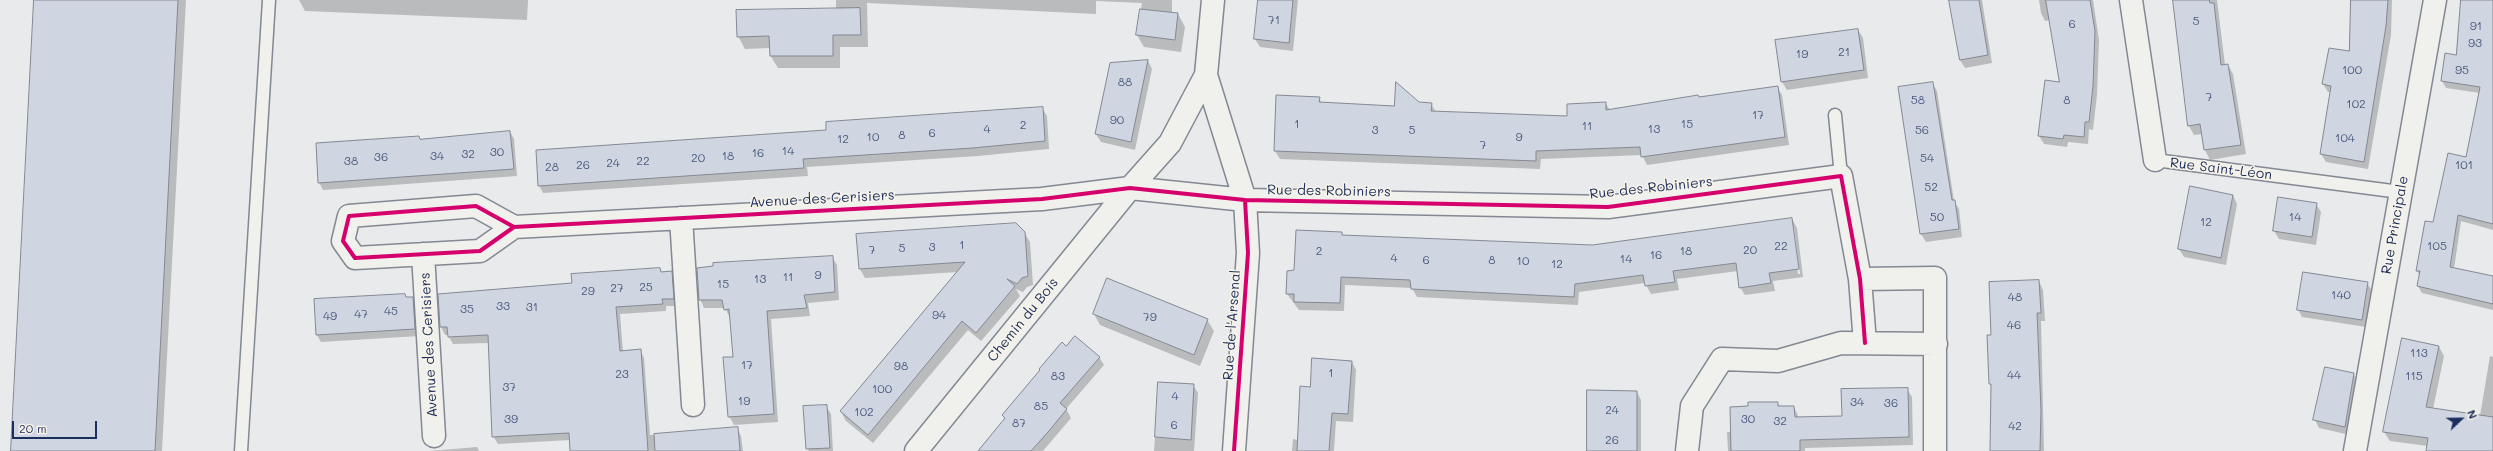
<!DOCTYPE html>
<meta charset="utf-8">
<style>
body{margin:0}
#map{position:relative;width:2493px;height:451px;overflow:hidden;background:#e8eaec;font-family:Mali,sans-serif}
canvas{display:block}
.north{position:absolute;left:2441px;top:399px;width:40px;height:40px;-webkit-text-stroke:3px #f7f3e8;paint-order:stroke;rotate:68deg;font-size:11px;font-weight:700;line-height:16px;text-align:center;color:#1b2f5e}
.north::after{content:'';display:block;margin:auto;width:14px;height:18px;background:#1b2f5e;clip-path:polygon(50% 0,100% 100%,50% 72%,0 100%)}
.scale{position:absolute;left:12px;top:421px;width:85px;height:18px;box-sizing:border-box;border:2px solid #1b2f5e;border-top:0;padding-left:5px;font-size:12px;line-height:14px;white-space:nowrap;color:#1b2f5e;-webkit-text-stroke:3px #f7f3e8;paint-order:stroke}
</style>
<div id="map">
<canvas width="2493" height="451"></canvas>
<div class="north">N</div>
<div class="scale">20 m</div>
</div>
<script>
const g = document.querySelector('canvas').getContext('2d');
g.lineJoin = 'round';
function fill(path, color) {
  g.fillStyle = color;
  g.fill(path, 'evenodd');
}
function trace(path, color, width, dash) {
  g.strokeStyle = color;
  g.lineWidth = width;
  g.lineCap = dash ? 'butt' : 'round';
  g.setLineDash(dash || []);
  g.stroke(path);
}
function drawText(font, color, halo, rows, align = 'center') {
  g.font = font + ' Mali,sans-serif';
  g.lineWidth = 3;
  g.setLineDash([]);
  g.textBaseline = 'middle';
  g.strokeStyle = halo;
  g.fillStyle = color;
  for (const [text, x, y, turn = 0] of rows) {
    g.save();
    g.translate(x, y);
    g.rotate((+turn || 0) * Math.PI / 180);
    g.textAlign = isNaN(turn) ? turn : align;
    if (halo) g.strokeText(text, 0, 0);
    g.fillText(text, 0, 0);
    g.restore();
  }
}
fill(new Path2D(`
 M35 0H186L162 451H12Z
 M299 0H528L527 20 305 11Z
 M836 0H1172V14H1178L1185 27 1181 52 1144 47 1137 35 1142 3 1096 1V14L867 3 868 47H840V68H778L770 55V48L745 49 738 36 836 10Z
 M1259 0H1298L1293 51 1260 47 1255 39Z
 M1950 0H1982L1992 63 1965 68 1960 60Z
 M2039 0H2093L2099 40 2097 95 2093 130 2089 129 2088 144 2068 142 2067 147 2044 144 2039 136 2060 83 2051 20 2045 21 2041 13Z
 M2173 0H2217L2225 65H2228L2233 74 2246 154 2210 160 2205 150 2203 134 2194 135 2189 126Z
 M2352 0H2392L2391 35 2368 169 2326 162 2321 154 2331 92H2328L2323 84 2350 52Z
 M2462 0H2493V230L2461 221 2454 269 2493 277V310L2422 293 2418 286 2420 276 2417 271 2466 158 2480 93 2446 88 2442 81 2457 56Z
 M1858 30 1863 38 1868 78 1787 90 1782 82Z
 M1148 61 1152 69 1135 150 1101 142 1096 134 1111 63Z
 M1932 83 1937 91 1954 201 1959 209 1962 237 1926 242 1921 234Z
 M1777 87 1782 95 1789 145 1647 165 1642 155 1541 159 1540 169 1280 159 1275 151 1319 98 1322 104 1395 107 1418 103 1431 104 1436 112 1568 117 1606 104 1610 110Z
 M1042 108 1047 116 1049 149 978 156 807 167 808 176 543 193 539 185 827 131Z
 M510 132 514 139 517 176 323 190 319 182 420 140Z
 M2233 195 2237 204 2226 265 2184 257 2179 249Z
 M2316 204 2321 212 2316 245 2279 239 2274 231Z
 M1792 219 1797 228 1803 277 1773 281 1775 291 1745 295 1740 287 1738 271 1677 279 1679 290 1651 294 1645 283 1579 292 1578 305 1417 297 1412 288 1345 285 1344 311 1299 310 1287 294 1295 271 1342 233 1343 236 1592 246ZM1792 227H1794L1800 274H1798Z
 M1024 232 1030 242 1033 285 1027 287 1023 292 1016 289 1020 296 981 341 968 330 873 443 846 421 841 412 958 272 865 278 860 269Z
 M832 257 837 265 839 300 808 303 810 316 771 319 778 422 734 425 729 416 734 358 730 318 725 308H704L700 299Z
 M660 269 662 273 671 272 676 279 677 306H666V311L620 314 623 352 640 350 644 358 650 435 737 428 741 436 743 451H571L570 440 498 444 493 436 489 343 453 344 448 335H445L441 327 439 295 573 284Z
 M2039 281 2043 290 2045 321H2041L2044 451H1991L1992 336Z
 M2367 283 2372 291 2366 327 2302 317 2298 309Z
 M405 295 407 298H412L417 305 419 336 321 342 317 335Z
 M1094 314 1207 320 1214 331 1200 366 1100 325Z
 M2439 347 2444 356 2433 409 2480 416 2490 356 2493 357V451H2427L2428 446 2390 441 2384 432Z
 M1099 357 1104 365 1066 409 1071 418 1043 451H978L1005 419 1003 415Z
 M1352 362 1356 370 1353 422 1336 421 1334 451H1292L1293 439 1298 440 1310 388Z
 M2353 373 2358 382 2350 435 2319 428 2315 420Z
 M1159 383 1193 385 1198 393 1194 451H1154Z
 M1907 389 1912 397 1913 445 1805 448V451H1728L1727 432H1732L1749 407 1777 403 1780 407H1794L1799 418 1843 417Z
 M1637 392 1641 400V451H1588Z
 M826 406 831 414 833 451H809L807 447Z
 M477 447 479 451H430Z`), '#0003');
const building = new Path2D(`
 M34 0H178L155 451H11Z
 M1258 0H1293L1289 43 1254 39Z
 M1949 0H1979L1988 55 1960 60Z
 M2046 0H2090L2095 31 2093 86 2089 122H2085L2084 137 2064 135 2063 139 2038 136 2045 80 2059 82Z
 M2173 0H2209L2210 3H2214L2221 65 2228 64 2241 145 2204 150 2200 124 2188 126Z
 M2351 0H2388L2386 26 2364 162 2320 154 2331 86 2322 84 2329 48 2349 51Z
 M2461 0H2493V224L2458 215 2450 267 2493 276V304L2417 286 2420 271H2416L2425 221 2433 222 2448 153 2466 157 2480 87 2441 81 2445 53 2456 55Z
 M860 8 861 35H833V56H770L769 36 737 37 736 10Z
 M1140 9 1178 13 1175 40 1136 35Z
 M1858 29 1864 70 1781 82 1775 40Z
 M1148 60 1131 142 1095 134 1110 63Z
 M1396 82 1419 102 1432 103 1431 111 1567 116V104L1606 102V110L1698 95 1699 97 1778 86 1785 137 1641 157 1640 147 1536 151V161L1274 151 1276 95 1320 97 1319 102 1394 106Z
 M1933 82 1952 200H1955L1959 229 1920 234 1898 87Z
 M1043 107 1045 141 973 148 803 159 804 168 538 186 536 150 826 130V122Z
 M510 131 514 169 318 183 316 143 419 136 420 139Z
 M2190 186 2233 195 2221 258 2178 249Z
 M2278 197 2317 203 2312 237 2273 231Z
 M1792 218 1799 269 1769 273 1771 283 1739 288 1736 263 1673 271 1675 282 1645 286 1643 275 1575 284 1574 297 1411 289 1410 280 1341 277 1340 303 1294 302V294H1286L1287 271 1294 270 1296 230 1342 232V235L1592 245Z
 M1016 223 1025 232 1028 276 1022 278 1017 284 1007 279 1015 286 976 333 962 321 868 435 840 411 965 262 859 269 856 234Z
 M833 256 835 292 804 295 807 308 767 311 774 414 728 417 723 357H733L729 309 724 310 722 300H699L697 268 713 266V263Z
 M660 268 661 272 672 271 674 299H662L663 304 616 307 620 351 641 349 648 451H570L569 433 492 437 488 335 448 337 447 327H440L438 294 572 283 571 274Z
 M2303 272 2368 282 2362 320 2297 310Z
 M1107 278 1208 319 1194 355 1093 314Z
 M2039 280 2041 313H2037L2041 410 2040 451H1990L1991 384H1989L1987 335H1991L1989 282Z
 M405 294 406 297H413L415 329 316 335 314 299Z
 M1075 336 1100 357 1060 403 1067 409 1048 432 1031 451H978L1005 418 1002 415 1040 370 1039 369 1062 342 1066 346Z
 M2402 338 2439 346 2426 407 2493 417V451H2426L2428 438 2383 432Z
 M1312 358 1352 361 1348 414 1332 413 1329 451H1297L1300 386 1310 387Z
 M2325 367 2354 373 2345 427 2313 420Z
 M1158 382 1194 384 1191 440 1155 437Z
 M1908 388 1909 437 1800 440V451H1731L1730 407 1748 406V402H1778V406H1794L1795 417 1842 416 1841 389Z
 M1587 390 1637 391V451H1587Z
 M827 405 830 448 806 449 803 406Z
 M738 427 740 451H655L654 434Z`);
fill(building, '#d0d6e1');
trace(building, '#838892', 1);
const service = new Path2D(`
 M1835 115 1841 176
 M2155 160 2400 192
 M241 451 269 0`);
const minor = new Path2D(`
 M2131 0 2155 160
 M1206 75 1245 200 1248 253 1234 451
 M681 218 693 405
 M514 227 476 206 349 216 343 241 355 258 480 251 514 227 1042 199 1130 188 1245 200 1608 207 1841 176 1860 279 1865 343
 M423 254 434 436
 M1860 279 1935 278V451
 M916 451 1130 188 1170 143 1206 75 1213 0
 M1687 451 1692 406 1722 359 1778 361 1841 343 1936 344
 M2355 451 2435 0`);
trace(service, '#838892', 15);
trace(minor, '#838892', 25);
trace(service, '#f0f0ed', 12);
trace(minor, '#f0f0ed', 22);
trace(new Path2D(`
 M514 227 476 206 349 216 343 241 355 258 480 251 514 227 1042 199 1130 188 1245 200 1608 207 1841 176 1860 279 1865 343
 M1234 451 1248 253 1245 200`), '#d6006c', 4);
drawText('12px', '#4b5c81', null, [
 ["71",1274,20],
 ["5",2196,21],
 ["6",2072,24],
 ["91",2476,26],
 ["93",2475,43],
 ["21",1844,52],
 ["19",1802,54],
 ["100",2352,70],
 ["95",2462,70],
 ["88",1125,82],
 ["7",2209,97],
 ["58",1918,100],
 ["8",2067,100],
 ["102",2356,104],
 ["17",1758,115],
 ["90",1117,120],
 ["1",1297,124],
 ["15",1687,124],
 ["2",1023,125],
 ["11",1587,126],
 ["4",987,129],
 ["13",1654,129],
 ["3",1375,130],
 ["5",1412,130],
 ["56",1922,130],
 ["6",932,133],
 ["8",902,135],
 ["10",873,137],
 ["9",1519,137],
 ["104",2345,138],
 ["12",843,139],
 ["7",1483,145],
 ["14",788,151],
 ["30",497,152],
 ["16",758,153],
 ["32",468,154],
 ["34",437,156],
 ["18",728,156],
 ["36",381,157],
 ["20",698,158],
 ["54",1927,158],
 ["38",351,161],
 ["22",643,161],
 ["24",613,163],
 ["26",583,165],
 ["101",2464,165],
 ["28",552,167],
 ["52",1931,187],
 ["50",1937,217],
 ["14",2295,217],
 ["12",2206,222],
 ["1",962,245],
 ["22",1781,246],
 ["105",2437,246],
 ["3",932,247],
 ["5",902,248],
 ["7",872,250],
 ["20",1750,250],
 ["2",1319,251],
 ["18",1686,251],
 ["16",1656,255],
 ["4",1394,258],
 ["14",1626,259],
 ["6",1426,260],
 ["8",1492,260],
 ["10",1523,261],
 ["12",1557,264],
 ["9",818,275],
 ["11",788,277],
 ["13",760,279],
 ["15",723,284],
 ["25",646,287],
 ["27",617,288],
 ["29",588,291],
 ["140",2341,295],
 ["48",2015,297],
 ["33",503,306],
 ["31",532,307],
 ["35",467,309],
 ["45",391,311],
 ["47",361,314],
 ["94",939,315],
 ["49",330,316],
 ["79",1150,317],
 ["46",2014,325],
 ["113",2419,353],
 ["17",747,365],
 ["98",901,366],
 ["1",1331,373],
 ["23",622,374],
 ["44",2014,375],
 ["83",1058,376],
 ["115",2414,376],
 ["37",509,387],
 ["100",882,389],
 ["4",1175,396],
 ["19",744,401],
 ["34",1857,402],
 ["36",1891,403],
 ["85",1041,406],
 ["24",1612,410],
 ["102",864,412],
 ["39",511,419],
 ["30",1748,419],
 ["32",1780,421],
 ["87",1019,423],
 ["6",1174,425],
 ["42",2015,426],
 ["26",1612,440]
]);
drawText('14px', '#1b2f5e', '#f7f3e8', [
 ["Rue Saint-Léon",2221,169,7],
 ["Rue des Robiniers",1651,188,-6],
 ["Rue des Robiniers",1329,191,1],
 ["Avenue des Cerisiers",822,199,-3],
 ["Rue Principale",2395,225,-80],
 ["Chemin du Bois",1023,320,-51],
 ["Rue de l'Arsenal",1232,325,-86],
 ["Avenue des Cerisiers",429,345,-93]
]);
</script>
